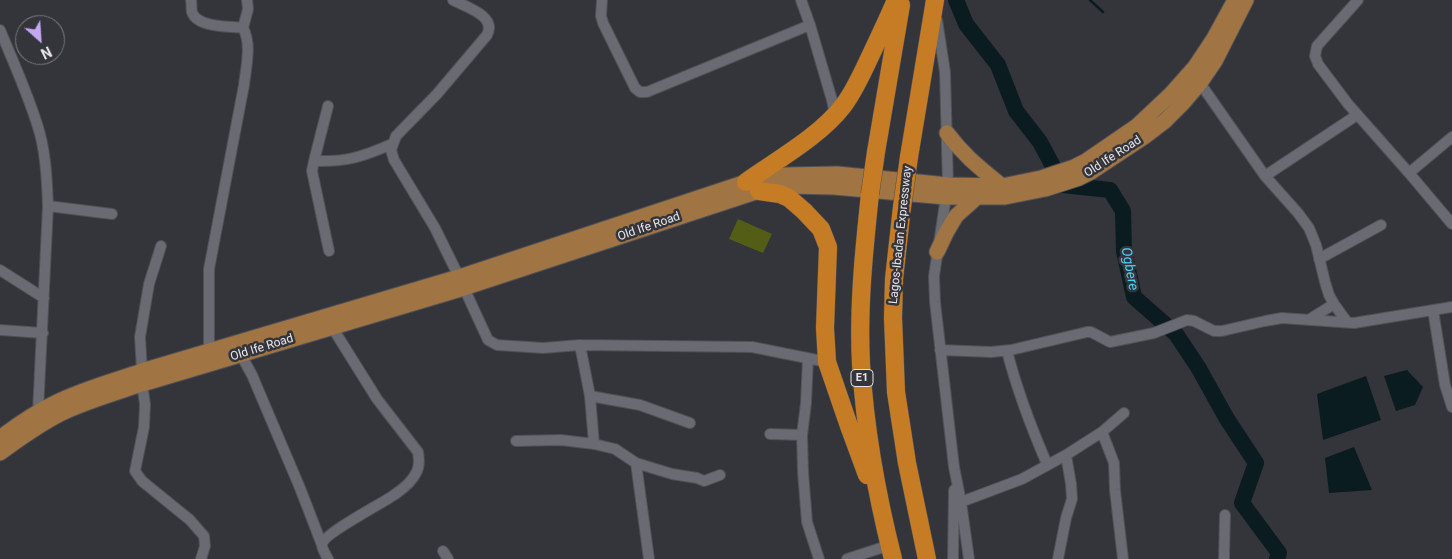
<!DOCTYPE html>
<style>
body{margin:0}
#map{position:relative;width:1452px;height:559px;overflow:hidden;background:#34343b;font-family:Roboto,sans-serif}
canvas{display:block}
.north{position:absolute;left:15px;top:15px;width:50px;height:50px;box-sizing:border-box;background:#34343b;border:1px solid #7b7b81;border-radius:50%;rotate:154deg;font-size:14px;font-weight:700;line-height:20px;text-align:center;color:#e6e6ea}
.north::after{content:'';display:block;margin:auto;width:18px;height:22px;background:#c4a7f1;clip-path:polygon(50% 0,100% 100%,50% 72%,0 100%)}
</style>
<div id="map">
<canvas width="1452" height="559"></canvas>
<div class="north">N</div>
</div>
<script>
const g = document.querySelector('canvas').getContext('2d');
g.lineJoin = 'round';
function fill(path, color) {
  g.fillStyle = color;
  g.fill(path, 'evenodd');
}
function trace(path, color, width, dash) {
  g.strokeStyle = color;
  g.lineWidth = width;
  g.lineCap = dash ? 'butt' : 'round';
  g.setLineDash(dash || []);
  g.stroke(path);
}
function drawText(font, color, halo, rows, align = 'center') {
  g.font = font + ' Roboto,sans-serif';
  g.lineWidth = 5;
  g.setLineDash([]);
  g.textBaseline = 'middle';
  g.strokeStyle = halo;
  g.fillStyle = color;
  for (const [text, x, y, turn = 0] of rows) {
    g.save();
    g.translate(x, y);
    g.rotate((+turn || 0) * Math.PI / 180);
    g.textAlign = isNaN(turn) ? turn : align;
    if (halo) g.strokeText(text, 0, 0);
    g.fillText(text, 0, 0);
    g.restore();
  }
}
fill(new Path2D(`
 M738 219 772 234 763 253 729 239Z`), '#545d15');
fill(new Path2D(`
 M1407 370 1423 387 1415 405 1396 411 1384 376Z
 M1366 376 1381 420 1323 440 1317 394Z
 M1354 447 1372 490 1329 493 1325 458Z`), '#0b1c21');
trace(new Path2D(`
 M1090 0 1103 12`), '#0b1c21', 2.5);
trace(new Path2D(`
 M956 0 966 24 998 65 1016 111 1040 142 1063 185 1110 190 1123 211 1124 251 1134 297 1176 334 1198 367 1227 419 1256 463 1242 503 1279 553 1277 559`), '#0b1c21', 16);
const street = new Path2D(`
 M191 0C192 4 191 8 192 12 197 28 230 26 243 28 252 44 246 67 244 85L209 269V352
 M453 0C466 7 497 16 487 35L437 94 396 136 391 150 394 160 435 228 459 277
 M602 0 601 16 603 23 635 88 640 92H647L810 25
 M801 0 810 25 832 100 834 110 832 116
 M1358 0 1317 46 1315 56 1318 64 1348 104 1409 173 1452 224
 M937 20 945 72 948 185
 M243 28 248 9 247 0
 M0 30C14 64 30 98 40 134 46 157 47 182 48 206L38 412
 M1200 83 1265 176 1298 213 1309 228 1316 245 1325 282 1329 295 1334 304 1347 322
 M314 161 328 106
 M1409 173 1452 137
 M1265 176 1357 115
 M946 197 934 276 935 302 954 467 961 502 969 559
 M48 206 112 214
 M329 251 312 171 314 161C347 162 362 157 392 144
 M1319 259 1381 225
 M0 270 44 298
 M464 288 488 340 497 345 543 348 580 345 752 347 827 362
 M1433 310 1445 385 1452 407
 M1310 319 1334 304
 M0 330 43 333
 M580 345 590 396 594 444
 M940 350 991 352 1011 350 1087 332H1091L1110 342 1154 333 1187 320 1194 321 1214 331H1222L1265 321 1282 318 1354 323 1452 307
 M1007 351C1017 390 1031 427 1047 464
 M241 355 252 375 300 488 322 545
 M808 358 806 403 802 435 803 472 807 522 819 559
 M142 371 140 337 149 284 161 246
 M142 384 145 404 144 427 135 471 142 481 190 520 204 536 205 546 201 559
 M590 396 640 405 690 423
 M1102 432 1114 463 1115 490 1123 559
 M770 434 802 435
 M516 441 561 440 594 444 615 449 636 463 672 474 697 478 704 481 720 475
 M636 463 649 559
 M961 502 1022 479 1066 455 1102 432 1124 413
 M443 551 448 559
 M328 559C326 555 322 549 322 545 322 534 383 503 394 495 403 489 413 481 417 471 420 465 419 458 418 452L377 399 332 327
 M847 559 890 545
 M953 559 954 490
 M1058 559 1066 518 1072 499 1071 484 1066 455
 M1224 559 1225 515`);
const primary = new Path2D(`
 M947 133C964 156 980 168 1002 186
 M937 252 946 233 956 216 976 198
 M0 438C17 425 36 412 55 403 83 389 114 381 142 371L459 277 746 182 787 175 837 174 948 185 1002 186 1041 178 1074 167 1086 161 1137 126 1171 94 1195 67 1213 40 1235 0
 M0 453C19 439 40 424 62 413 87 401 115 393 142 384L464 288 759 191 790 186 834 187 946 197H1005L1045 189 1079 178 1091 172 1144 137 1165 121 1183 103 1200 83 1215 61 1246 0`);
const highway = new Path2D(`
 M876 152 901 5
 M909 157 935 0
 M746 182C777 160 820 136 843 106 853 93 860 78 867 63 877 42 887 21 896 0
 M759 191 780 194 789 198 804 211 821 229 828 247 825 328 827 362 849 426 867 475
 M870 194C864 250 858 308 861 364 865 430 877 496 893 559
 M902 207 894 279 893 318 896 392 907 463 927 559`);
trace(street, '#505156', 12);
trace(primary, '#505156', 17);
trace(highway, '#505156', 19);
trace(street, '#696a72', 10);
trace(primary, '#a07543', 15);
trace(highway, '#c57c24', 18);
const highwayBridge = new Path2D(`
 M870 194 876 152
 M902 207 909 157`);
trace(highwayBridge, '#505156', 19, []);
trace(highwayBridge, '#c57c24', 18);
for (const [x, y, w] of [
 [862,378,22]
]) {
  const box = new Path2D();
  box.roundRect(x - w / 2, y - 8.5, w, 17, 4);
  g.fillStyle = '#34343b';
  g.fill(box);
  trace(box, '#e6e6ea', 1);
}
drawText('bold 11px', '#e6e6ea', null, [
 ["E1",862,378]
]);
drawText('12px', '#e6e6ea', '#34343b', [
 ["Old Ife Road",1113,157,-33],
 ["Old Ife Road",649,227,-19],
 ["Lagos-Ibadan Expressway",901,235,-84],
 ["Old Ife Road",262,348,-17]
]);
drawText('italic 14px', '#4ed0f3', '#34343b', [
 ["Ogbere",1129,269,79]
]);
</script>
